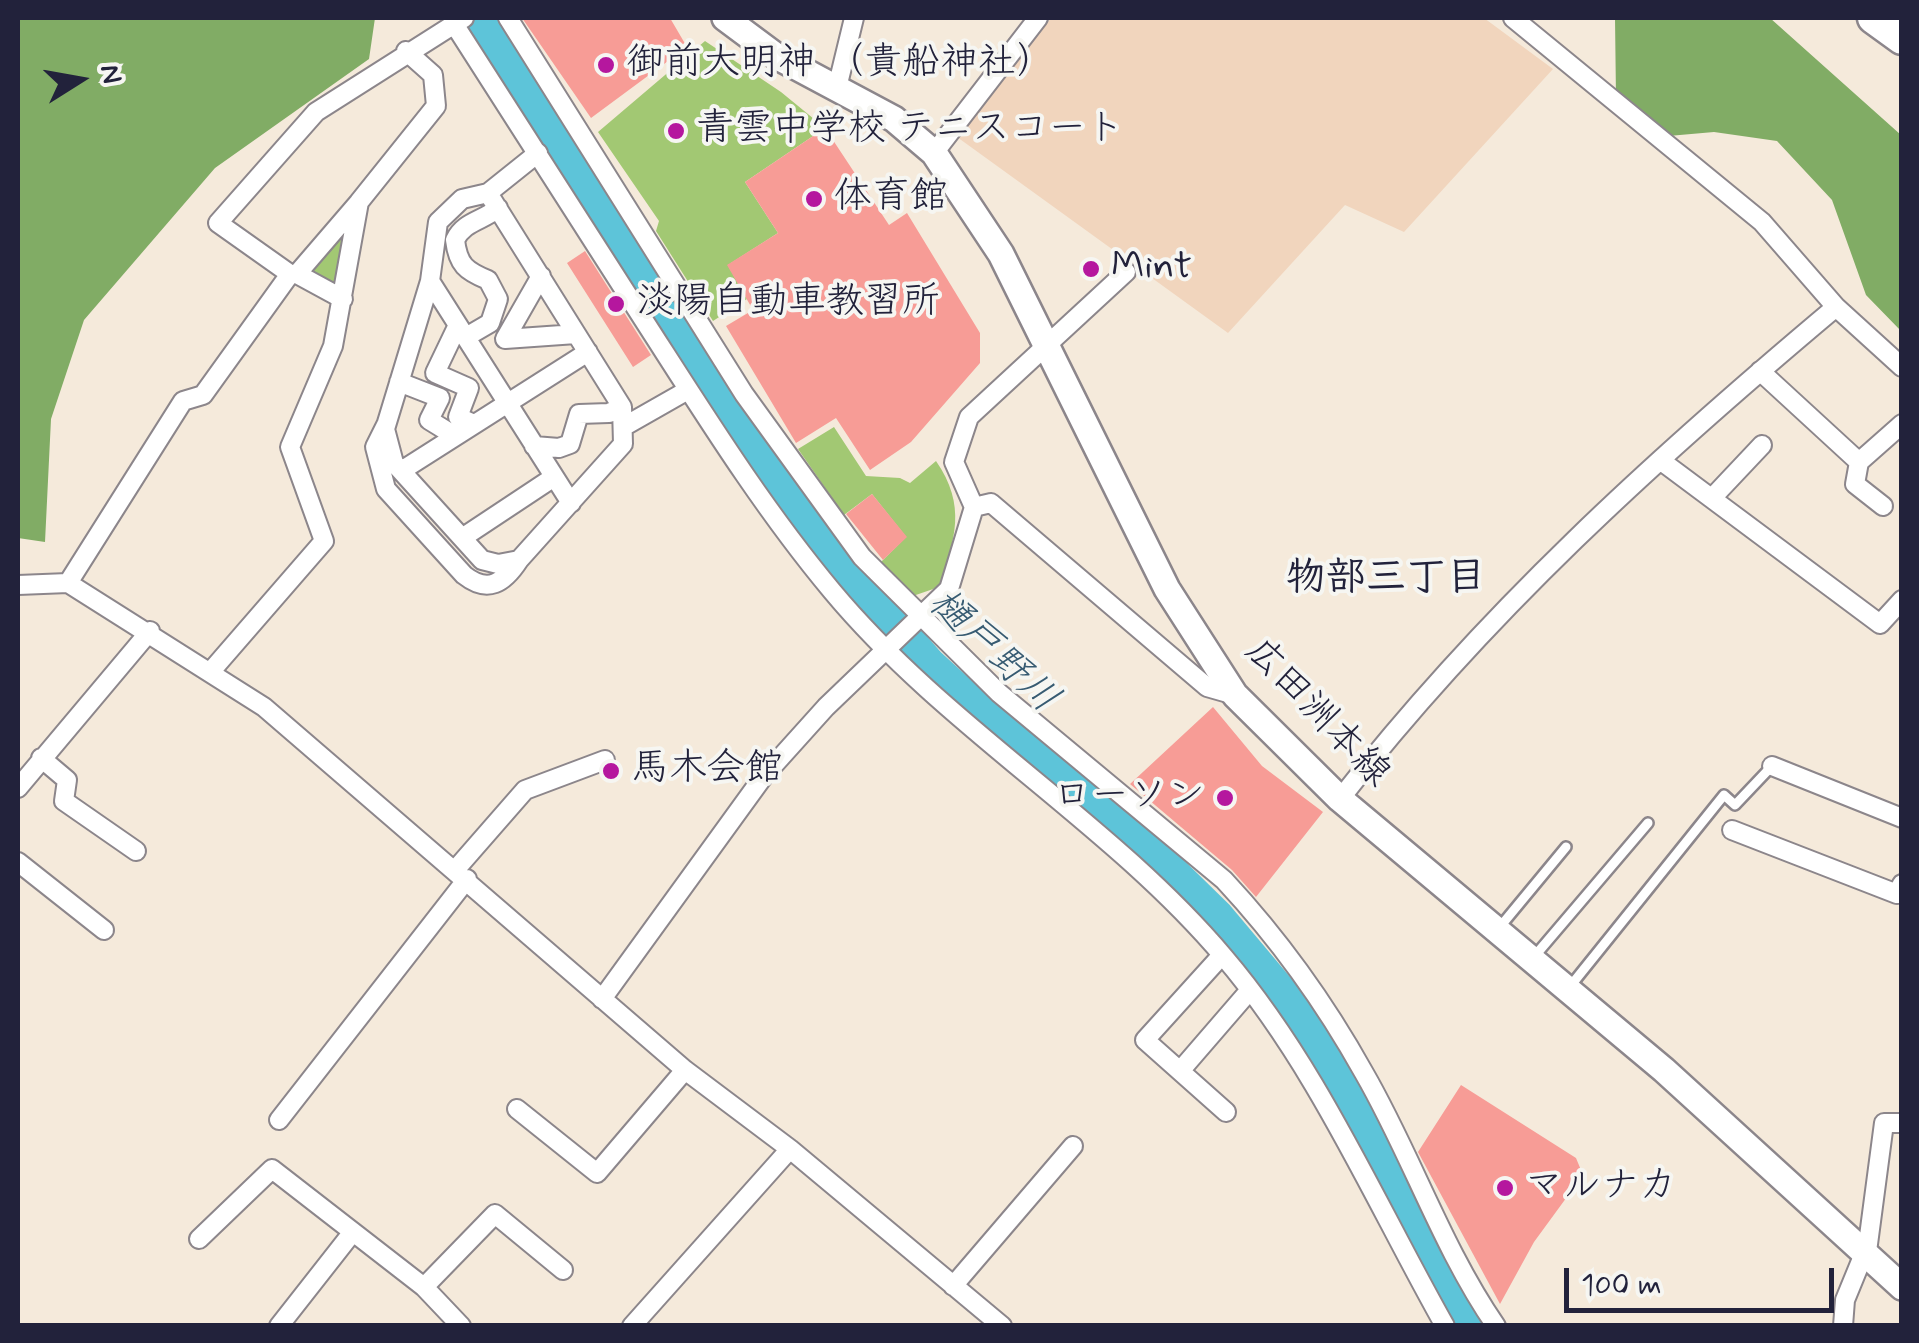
<!DOCTYPE html>
<meta charset="utf-8">
<style>
body{margin:0}
#map{position:relative;width:1919px;height:1343px;overflow:hidden;background:#f5eadb;font-family:Mynerve,sans-serif}
canvas{display:block}
.frame{position:absolute;inset:0;border:20px solid #22223b;pointer-events:none}
.north{position:absolute;left:30px;top:30px;width:100px;height:100px;-webkit-text-stroke:8px #f6f6f2;paint-order:stroke;rotate:79deg;font-size:28px;font-weight:700;line-height:40px;text-align:center;color:#22223b}
.north::after{content:'';display:block;margin:auto;width:35px;height:45px;background:#22223b;clip-path:polygon(50% 0,100% 100%,50% 72%,0 100%)}
.scale{position:absolute;left:1564px;top:1268px;width:270px;height:45px;box-sizing:border-box;border:5px solid #22223b;border-top:0;padding-left:12px;font-size:30px;line-height:35px;white-space:nowrap;color:#22223b;-webkit-text-stroke:8px #f6f6f2;paint-order:stroke}
</style>
<div id="map">
<canvas width="1919" height="1343"></canvas>
<div class="frame"></div>
<div class="north">N</div>
<div class="scale">100 m</div>
</div>
<script>
const g = document.querySelector('canvas').getContext('2d');
g.lineJoin = 'round';
function fill(path, color) {
  g.fillStyle = color;
  g.fill(path, 'evenodd');
}
function trace(path, color, width, dash) {
  g.strokeStyle = color;
  g.lineWidth = width;
  g.lineCap = dash ? 'butt' : 'round';
  g.setLineDash(dash || []);
  g.stroke(path);
}
function drawText(font, color, halo, rows, align = 'center') {
  g.font = font + ' Mynerve,"Klee One",sans-serif';
  g.lineWidth = 8;
  g.setLineDash([]);
  g.textBaseline = 'middle';
  g.strokeStyle = halo;
  g.fillStyle = color;
  for (const [text, x, y, turn = 0] of rows) {
    g.save();
    g.translate(x, y);
    g.rotate((+turn || 0) * Math.PI / 180);
    g.textAlign = isNaN(turn) ? turn : align;
    if (halo) g.strokeText(text, 0, 0);
    g.fillText(text, 0, 0);
    g.restore();
  }
}
fill(new Path2D(`
 M1051 18H1484L1553 69 1404 232 1345 205 1228 333 957 137Z`), '#f1d5bd');
fill(new Path2D(`
 M705 41 781 92 825 128 745 182 778 233 728 265 747 299 713 321 656 231 659 221 598 132Z
 M352 220 336 288 308 271Z
 M834 427 866 476 900 478 910 483 936 461C967 506 955 539 939 587L910 597 881 562 906 537 872 494 844 515 798 449Z`), '#a2c873');
fill(new Path2D(`
 M18 18H375L369 59 215 168 84 320 51 419 45 542 18 538Z
 M1615 18H1770L1901 135V331L1866 295 1832 200 1777 141 1714 132 1657 137 1616 98Z`), '#81ac65');
trace(new Path2D(`
 M480 18 701 367 806 521 929 663 990 719 1128 828 1218 916 1281 991 1335 1069 1468 1326`), '#5dc4d9', 32);
fill(new Path2D(`
 M522 18H670L687 47 591 118Z
 M825 128 889 225 907 213 980 333V363L911 442 870 470 836 418 796 443 726 326 753 310 727 265 778 233 745 182Z
 M585 251 651 355 633 367 567 263Z
 M872 494 907 537 883 560 846 514Z
 M1213 707 1262 766 1323 812 1256 897 1232 870 1130 784Z
 M1461 1085 1576 1158 1583 1175 1534 1242 1500 1304 1418 1152Z`), '#f79c96');
const service = new Path2D(`
 M1499 928 1566 847
 M1533 958 1648 823
 M1568 989 1724 795 1735 805 1772 766`);
const minor = new Path2D(`
 M508 18 744 394 862 557 999 693 1224 880C1278 938 1325 1003 1364 1073 1411 1154 1442 1248 1496 1326
 M1513 18 1762 222 1836 307 1902 367
 M456 27C518 124 581 221 643 319 703 412 761 506 832 591 947 729 1110 822 1224 957 1317 1066 1375 1202 1445 1326
 M837 88 854 18
 M934 153 1038 18
 M488 193 622 407 623 444 519 560 498 564 482 560 394 463 385 429 430 281 438 222 462 199 488 193 538 153
 M290 274 218 223 316 112 464 18
 M297 274 343 299
 M541 276 505 339 576 334
 M430 281 571 503
 M458 325 435 373 469 388 458 417 474 424
 M466 337 490 323 498 299 488 280C466 271 458 265 455 240 464 221 483 221 498 208
 M1760 371 1859 462 1855 484 1883 506
 M399 382 440 398 429 420 455 436
 M386 425 375 447 386 489 464 575C488 594 504 583 519 560
 M623 427 688 390
 M534 446 559 448 570 444 579 414 609 413 622 407
 M1660 460 1880 624 1902 600
 M1859 462 1902 424
 M401 471 588 352
 M1712 498 1762 445
 M974 507 991 503 1207 687 1235 695
 M462 538 554 477
 M68 583 183 401 203 395 290 274H297L359 202
 M18 585 68 583 264 707 685 1070 790 1149 1002 1326
 M212 670 324 541 290 447 333 346 359 202 436 106 433 75 406 51
 M41 758 67 780 64 801 136 851
 M1772 766 1902 818
 M18 788 150 631
 M1340 799C1485 613 1656 458 1836 307
 M1732 830 1897 894 1902 884
 M18 862 104 930
 M456 869 525 790 605 760
 M1222 955 1145 1040 1226 1112
 M602 999 763 777 826 707 949 589 974 507 954 462 969 417 1126 272
 M1180 1071 1250 990
 M517 1109 597 1173 685 1070
 M279 1120 467 879
 M199 1239 272 1169 424 1287 461 1326
 M953 1286 1073 1146
 M424 1287 495 1214 563 1270
 M279 1326 352 1233
 M632 1326 790 1149
 M1843 1326 1845 1300 1868 1244 1884 1123H1902`);
const secondary = new Path2D(`
 M725 18 776 56 894 119 934 153 1001 254 1167 589 1235 695 1340 799 1664 1070 1902 1287`);
const trunk = new Path2D(`
 M1873 18 1902 39`);
trace(service, '#8c868b', 14);
trace(minor, '#8c868b', 22);
trace(secondary, '#8c868b', 30);
trace(trunk, '#8c868b', 35);
trace(service, '#fff', 9);
trace(minor, '#fff', 18);
trace(secondary, '#fff', 25);
trace(trunk, '#fff', 30);
for (const [x, y, r, color] of [
 [606,65,10,"#b5179e"],
 [676,131,10,"#b5179e"],
 [814,199,10,"#b5179e"],
 [1091,269,10,"#b5179e"],
 [616,304,10,"#b5179e"],
 [611,771,10,"#b5179e"],
 [1225,798,10,"#b5179e"],
 [1505,1188,10,"#b5179e"]
]) {
  const dot = new Path2D();
  dot.arc(x, y, r, 0, 2 * Math.PI);
  g.fillStyle = color;
  g.fill(dot);
  trace(dot, '#f6f6f2', 4);
}
drawText('38px', '#22223b', '#f6f6f2', [
 ["御前大明神 （貴船神社）",626,65],
 ["青雲中学校 テニスコート",696,131],
 ["体育館",834,199],
 ["Mint",1111,269],
 ["淡陽自動車教習所",636,304],
 ["馬木会館",631,771],
 ["ローソン",1205,798,"right"],
 ["マルナカ",1525,1188]
], 'left');
drawText('38px', '#22223b', '#f6f6f2', [
 ["広田洲本線",1316,714,46]
]);
drawText('bold 40px', '#22223b', '#f6f6f2', [
 ["物部三丁目",1386,581]
]);
drawText('italic 40px', '#375b72', '#f6f6f2', [
 ["樋戸野川",992,653,43]
]);
</script>
